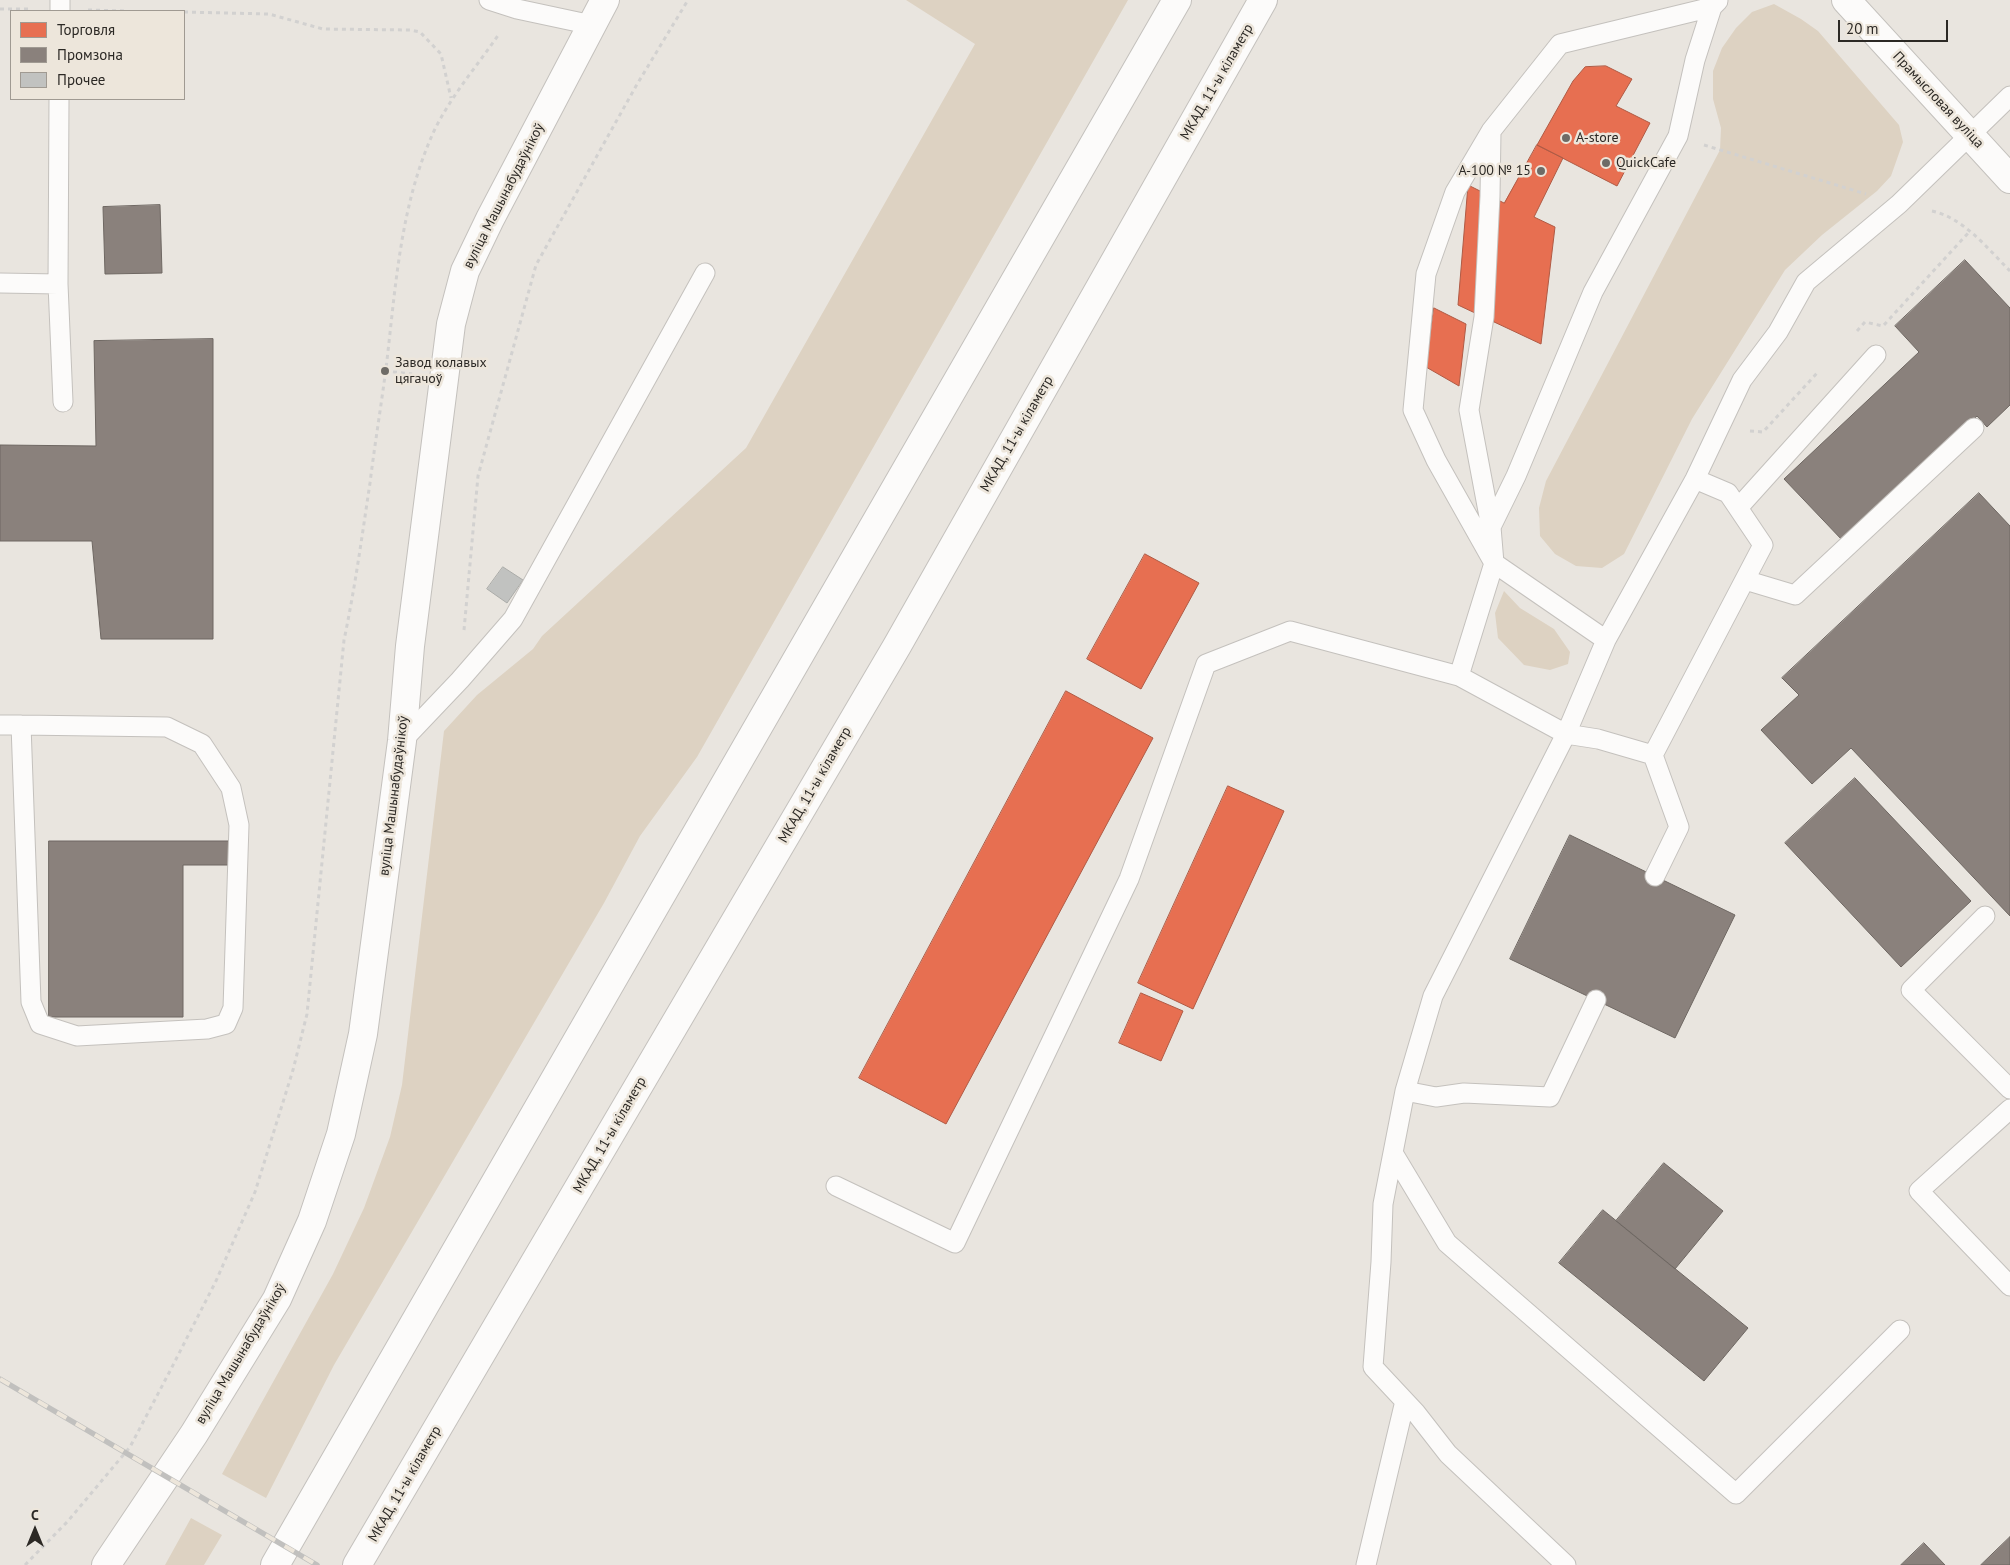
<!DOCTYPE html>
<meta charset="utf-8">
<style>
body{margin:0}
#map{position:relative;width:2010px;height:1565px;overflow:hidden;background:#e9e5df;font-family:"PT Sans",sans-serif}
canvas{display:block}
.legend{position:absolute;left:10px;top:10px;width:175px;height:90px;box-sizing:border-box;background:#ede6db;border:1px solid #a09a92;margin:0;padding:6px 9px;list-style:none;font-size:15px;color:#2c2925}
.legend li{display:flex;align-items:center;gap:10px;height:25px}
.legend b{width:25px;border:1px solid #a09a92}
.north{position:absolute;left:10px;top:1505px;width:50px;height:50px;-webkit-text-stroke:4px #ede6db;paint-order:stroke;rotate:0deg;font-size:14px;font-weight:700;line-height:20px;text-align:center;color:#2c2925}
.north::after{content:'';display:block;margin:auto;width:18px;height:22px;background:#2c2925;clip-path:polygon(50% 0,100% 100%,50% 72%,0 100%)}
.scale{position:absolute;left:1838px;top:20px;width:110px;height:22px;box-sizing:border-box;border:2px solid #2c2925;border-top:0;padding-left:6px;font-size:15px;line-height:18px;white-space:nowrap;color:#2c2925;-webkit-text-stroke:4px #ede6db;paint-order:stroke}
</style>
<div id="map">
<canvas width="2010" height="1565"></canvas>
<ul class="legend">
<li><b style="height:14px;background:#e76f51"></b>Торговля</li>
<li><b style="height:14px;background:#8a817c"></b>Промзона</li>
<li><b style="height:14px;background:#c1c2c0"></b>Прочее</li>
</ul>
<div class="north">С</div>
<div class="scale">20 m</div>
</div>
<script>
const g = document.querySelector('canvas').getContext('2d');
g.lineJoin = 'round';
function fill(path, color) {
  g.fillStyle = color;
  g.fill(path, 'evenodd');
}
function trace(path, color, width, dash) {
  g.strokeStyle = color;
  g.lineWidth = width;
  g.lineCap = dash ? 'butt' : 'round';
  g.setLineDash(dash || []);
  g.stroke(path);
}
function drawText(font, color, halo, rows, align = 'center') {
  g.font = font + ' "PT Sans",sans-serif';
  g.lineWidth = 5;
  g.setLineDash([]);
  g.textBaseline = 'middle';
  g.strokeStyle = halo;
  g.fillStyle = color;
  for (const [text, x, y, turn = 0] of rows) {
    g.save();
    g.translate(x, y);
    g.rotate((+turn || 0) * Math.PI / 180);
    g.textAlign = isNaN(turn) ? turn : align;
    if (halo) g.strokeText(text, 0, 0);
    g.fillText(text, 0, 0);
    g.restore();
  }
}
fill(new Path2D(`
 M906 0H1128L697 757 640 836 604 903 334 1365 266 1498 222 1474 333 1274 364 1208 390 1137 402 1085 444 731 477 695 533 649 542 636 746 448 975 44Z
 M1774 4 1801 19 1818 31 1899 125 1903 142 1891 176 1877 191 1822 235 1785 270 1692 419 1624 554 1602 568 1576 566 1555 554 1540 536 1539 508 1546 481 1720 150 1721 128 1713 99V71L1722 48 1736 28 1752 12Z
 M1504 591 1520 608 1554 629 1570 652 1568 664 1550 670 1524 665 1498 638 1495 613Z
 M191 1518 222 1535 204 1565H165Z`), '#ddd2c2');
const shops = new Path2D(`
 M1606 66 1632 79 1616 106 1650 123 1617 186 1537 145 1573 81 1585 67Z
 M1537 145 1563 158 1534 217 1555 227 1541 344 1458 305 1468 185 1504 203Z
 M1434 308 1466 324 1459 386 1426 367Z
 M1145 554 1199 583 1141 689 1087 659Z
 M1066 691 1153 738 946 1124 859 1078Z
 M1228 786 1284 811 1193 1009 1138 983Z
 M1141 993 1183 1011 1161 1061 1119 1043Z`);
fill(shops, '#e76f51');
trace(shops, '#af5a44', 1);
const industry = new Path2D(`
 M160 205 162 273 105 274 103 207Z
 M1965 260 2010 308V405L1987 427 1977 416 1843 541 1784 479 1919 352 1895 326Z
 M213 339V639H101L92 541H0V445L96 446 94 341Z
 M1979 493 2010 526V916L1851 748 1812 784 1761 730 1799 695 1782 678Z
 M1855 778 1971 901 1901 967 1785 843Z
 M1570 835 1735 915 1675 1038 1510 959Z
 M49 841H230V865H183V1017H49Z
 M1664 1163 1723 1211 1675 1269 1616 1221Z
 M1603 1210 1748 1328 1704 1381 1559 1263Z
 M2010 1537V1565H1981Z
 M1924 1543 1945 1565H1901Z`);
fill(industry, '#8a817c');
trace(industry, '#6e6762', 1);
const building = new Path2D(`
 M503 567 523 580 507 603 487 589Z`);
fill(building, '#c1c2c0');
trace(building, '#aaaba8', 1);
const service = new Path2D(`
 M489 0 517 9 592 25
 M60 11V0
 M59 99 58 284 63 402
 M0 283 58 284
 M1738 508 1876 355
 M1491 527 1516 476 1593 292 1678 136 1695 60 1712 7 1718 1
 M1745 580 1795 595 1974 428
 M1606 640 1494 563 1436 460 1413 410 1426 274 1455 192 1491 131 1560 44 1712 7
 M1459 676 1494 563 1491 527 1469 410 1484 317 1490 196 1491 132
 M0 725H21L167 727 202 744 231 788 239 825 233 1008 226 1024 207 1029 77 1036 40 1024 31 1002 21 725
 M402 741 460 680 513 619 705 273
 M1653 755 1763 545 1728 493 1695 479
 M1985 916 1911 990 2010 1089
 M1405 1091 1436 1097 1464 1093 1550 1097 1596 1000
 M2010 1109 1919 1191 2010 1286
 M1393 1153 1447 1243 1736 1494 1900 1330
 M836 1186 955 1243 1129 879 1206 664 1290 631 1459 676 1566 734 1598 739 1653 755 1679 827 1655 876
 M1366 1565 1405 1401
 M1566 1565 1448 1454 1416 1413 1373 1367 1381 1262 1383 1204 1405 1091 1433 996 1566 734 1606 640 1695 479 1742 380 1778 332 1806 282 1899 204 2010 96`);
const secondary = new Path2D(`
 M1846 0 2010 179
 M106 1565 194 1434 277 1299 312 1221 341 1134 363 1034 402 741 410 646 451 324 465 271 490 219 605 0`);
const trunk = new Path2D(`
 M275 1565 1177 0
 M357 1565 897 646 1263 0`);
trace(service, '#c4c1bd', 21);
trace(secondary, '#c4c1bd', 30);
trace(trunk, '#c4c1bd', 30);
trace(new Path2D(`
 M0 9H32
 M88 10 125 11
 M184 12 269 14 323 29 410 30 420 32 441 54 451 98
 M1704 145 1866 194
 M1932 211C1964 218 1988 249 2010 271
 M1857 331 1865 322 1883 326 1970 231
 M385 371 412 374
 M1750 431 1763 432 1818 372
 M464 630 478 476 536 265 636 86 688 0
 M25 1565 68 1521 130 1447 171 1369 216 1281 255 1192 293 1070 307 1014 344 640C355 588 362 536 370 483 375 442 382 401 387 360 396 282 401 203 434 131 451 96 477 66 499 34`), '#d2d1d0', 3, [4, 4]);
trace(service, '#fcfbfa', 19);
trace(secondary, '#fcfbfa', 28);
trace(trunk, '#fcfbfa', 28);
const rail = new Path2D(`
 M0 1379 317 1565`);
trace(rail, '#c1c0be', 5.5);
trace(rail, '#ede6db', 4, [11]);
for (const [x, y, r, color] of [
 [1566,138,5,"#6e6b66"],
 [1606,163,5,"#6e6b66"],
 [1541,171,5,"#6e6b66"],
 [385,371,5,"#6e6b66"]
]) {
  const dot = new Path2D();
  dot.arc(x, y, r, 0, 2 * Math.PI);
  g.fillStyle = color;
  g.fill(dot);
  trace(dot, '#ede6db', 2);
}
drawText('14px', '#2c2925', '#ede6db', [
 ["МКАД, 11-ы кіламетр",1217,82,-60],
 ["Прамысловая вуліца",1938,100,47],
 ["вуліца Машынабудаўнікоў",504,196,-63],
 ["МКАД, 11-ы кіламетр",1017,434,-60],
 ["МКАД, 11-ы кіламетр",815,785,-60],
 ["вуліца Машынабудаўнікоў",394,796,-83],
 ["МКАД, 11-ы кіламетр",610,1135,-60],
 ["вуліца Машынабудаўнікоў",241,1354,-59],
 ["МКАД, 11-ы кіламетр",405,1484,-60]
]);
drawText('14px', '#2c2925', '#ede6db', [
 ["А-store",1576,138],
 ["QuickCafe",1616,163],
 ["А-100 № 15",1531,171,"right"],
 ["Завод колавых",395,363],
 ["цягачоў",395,379]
], 'left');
</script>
